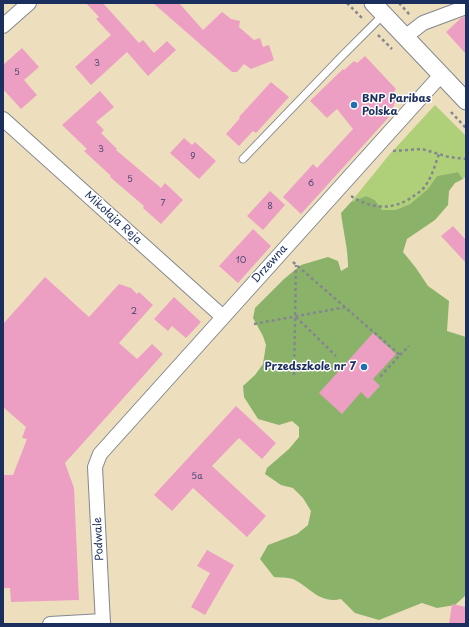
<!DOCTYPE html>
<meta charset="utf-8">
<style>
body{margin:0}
#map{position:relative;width:469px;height:627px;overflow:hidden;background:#eddfbd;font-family:"Playpen Sans",sans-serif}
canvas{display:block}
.frame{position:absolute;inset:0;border:4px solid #1b2f5e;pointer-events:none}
</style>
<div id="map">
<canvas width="469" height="627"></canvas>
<div class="frame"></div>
</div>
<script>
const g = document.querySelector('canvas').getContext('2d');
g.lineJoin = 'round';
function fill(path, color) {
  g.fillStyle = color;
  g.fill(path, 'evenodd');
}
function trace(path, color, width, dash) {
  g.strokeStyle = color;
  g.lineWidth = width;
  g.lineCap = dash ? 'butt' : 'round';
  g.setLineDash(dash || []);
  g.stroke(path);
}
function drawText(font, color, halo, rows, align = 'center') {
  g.font = font + ' "Playpen Sans",sans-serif';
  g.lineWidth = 3;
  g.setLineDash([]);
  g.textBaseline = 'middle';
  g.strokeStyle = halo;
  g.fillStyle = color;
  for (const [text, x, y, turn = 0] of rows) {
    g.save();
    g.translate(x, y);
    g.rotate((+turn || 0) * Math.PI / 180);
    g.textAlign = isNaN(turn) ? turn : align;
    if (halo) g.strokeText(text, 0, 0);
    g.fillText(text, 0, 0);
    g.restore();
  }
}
fill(new Path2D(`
 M435 105 466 136V176L463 179 458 172 437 176 429 189 410 204 395 210H382L375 200 366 196 351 202 389 155Z`), '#afd079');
fill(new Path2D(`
 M458 172 463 179 455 183 449 191 448 205 435 220 407 239 403 252 416 268 428 286 449 301 447 331 466 337V595L455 605 437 608 422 603 379 620 355 613 341 599C319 604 310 587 293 579 287 577 279 578 274 577L260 559 268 545 297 534 308 525 311 511 303 498 293 488 281 485 265 474 267 468 289 449 299 437V427L292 421 279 425 258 419 244 397 243 386 255 375 263 364 266 345 263 336 253 318 255 308 284 279 301 265 328 257 338 261 341 271 348 267C348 248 343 231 341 213L351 202 366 196 375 200 382 210H395L410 204 428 189 437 176Z`), '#8bb269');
fill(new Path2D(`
 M86 3H103L139 43 143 40 154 53 167 41 176 50 148 76 127 52 91 85 75 67 111 35 96 19 99 17Z
 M153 3H179L203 30 222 12 231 19 240 21 239 27 254 40 260 38 263 47 269 45 274 60 251 69 244 64 237 72H232Z
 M466 16V54L446 32 461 18Z
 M22 48 39 67 24 80 37 95 21 109 3 89V65Z
 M365 56 396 89 394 91 400 98 394 104 393 109 389 117 301 214 283 197 313 164 317 168 353 129 337 109 327 118 310 101 343 69 344 70 354 61 357 63Z
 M271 82 289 97 256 133 253 131 239 146 226 134 240 118 239 117Z
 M100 91 114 107 96 122 104 130 101 133 117 149 116 150 161 188 165 183 183 200 161 224 143 208 144 206 110 177 111 176 84 151 87 149 62 125Z
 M184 138 192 145 195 142 216 161 199 179 170 153Z
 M270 191 285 205 263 230 247 216Z
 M453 226 466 240V263L441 236Z
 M253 229 271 246 238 283 219 266Z
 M45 277 89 317 119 284 131 288 137 294 139 292 153 305 119 343 137 359 152 344 163 354 65 463 74 488 79 600 11 602 10 588H3V475H13L27 439 22 438 26 427 3 407V324Z
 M174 297 201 322 186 338 172 326 168 331 154 319Z
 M373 333 396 354 373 379 380 386 368 399 361 392 342 414 319 393Z
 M236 406 276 443 262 459 239 438 212 466 266 516 247 537 193 488 172 511 154 495Z
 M207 550 234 565 205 615 191 607 210 573 197 566Z
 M452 604 466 607V624H449Z`), '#ec9fc3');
const service = new Path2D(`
 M243 159 342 56 383 15`);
const minor = new Path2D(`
 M3 26 29 3
 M405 37 423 23 466 7
 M3 119 223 317
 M50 624 103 621
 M103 624 95 467 100 454 441 75`);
const tertiary = new Path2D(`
 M373 3 466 101`);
trace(service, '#84878e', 9);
trace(minor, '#84878e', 16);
trace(tertiary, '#84878e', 19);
trace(new Path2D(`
 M347 3 364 20
 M399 3 410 15
 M378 35 392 49
 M451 112 466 128
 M393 151 422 149 449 157 466 159
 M351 196C370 208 389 211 409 199 415 195 422 191 426 185 432 176 435 165 439 154
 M293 262 400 355 379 378
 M296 317 336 356
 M254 324 346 307
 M400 355 409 346
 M294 375 296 265`), '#84878e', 2.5, [3, 3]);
trace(service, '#fff', 7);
trace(minor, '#fff', 14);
trace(tertiary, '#fff', 17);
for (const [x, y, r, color] of [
 [354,105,4,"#1f6fb2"],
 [364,367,4,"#1f6fb2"]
]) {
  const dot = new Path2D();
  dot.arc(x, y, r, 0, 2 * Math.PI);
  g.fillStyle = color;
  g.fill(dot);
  trace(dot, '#fff', 1.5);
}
drawText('9px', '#4f4b77', null, [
 ["3",97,64],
 ["5",17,73],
 ["3",101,150],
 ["9",193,157],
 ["5",130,180],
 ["6",311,184],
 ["7",163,204],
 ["8",270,207],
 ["10",241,261],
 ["2",134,312],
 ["5a",197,477]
]);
drawText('bold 11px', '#1b2f5e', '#fff', [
 ["BNP Paribas",362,99],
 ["Polska",362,112],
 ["Przedszkole nr 7",356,367,"right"]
], 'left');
drawText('11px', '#1b2f5e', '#fff', [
 ["Mikołaja Reja",113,218,42],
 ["Drzewna",270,264,-48],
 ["Podwale",99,539,-93]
]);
</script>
